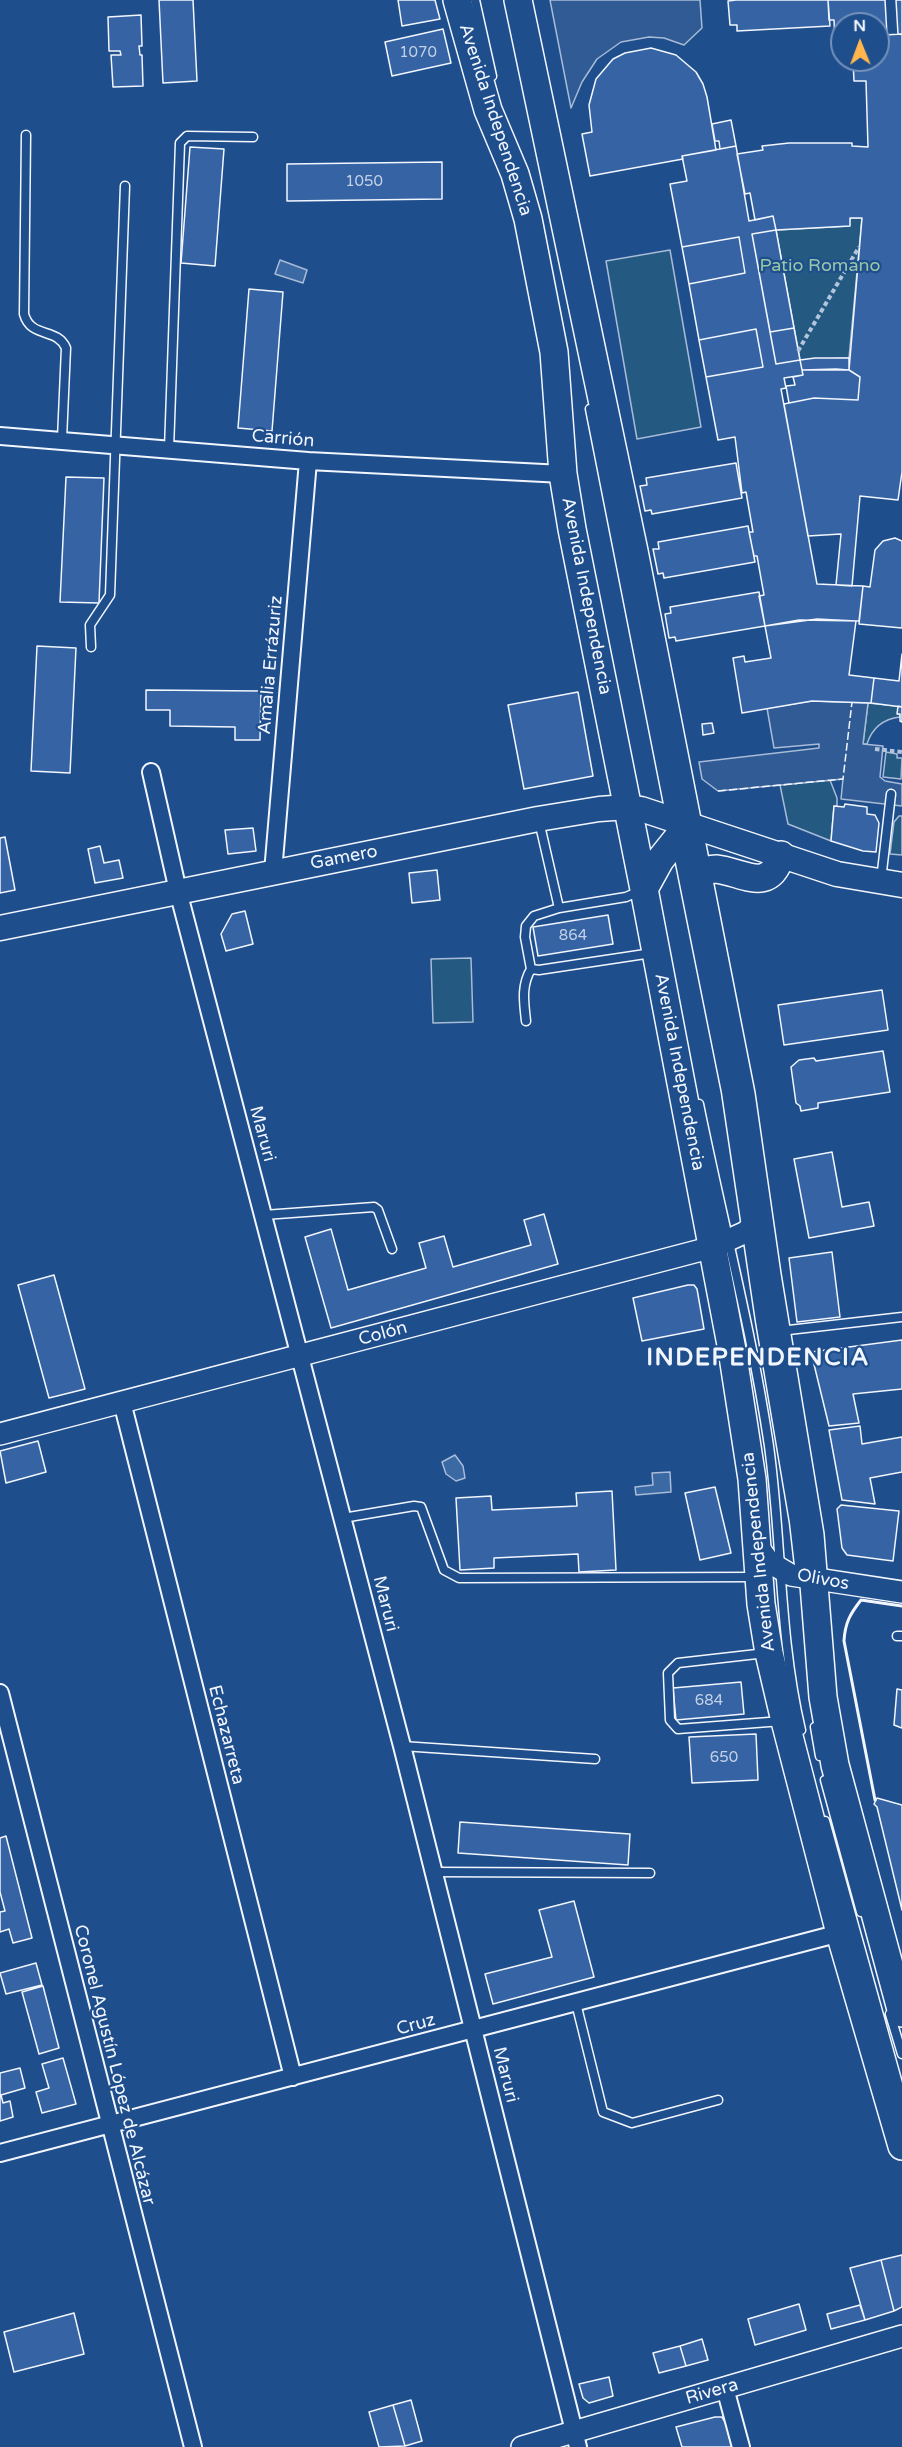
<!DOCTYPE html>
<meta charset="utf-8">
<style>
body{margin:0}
#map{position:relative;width:902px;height:2447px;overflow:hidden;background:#1f4e8c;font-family:"Varela Round",sans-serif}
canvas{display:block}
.north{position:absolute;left:830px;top:12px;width:60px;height:60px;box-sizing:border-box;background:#1f4e8c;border:2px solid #7391ba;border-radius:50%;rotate:359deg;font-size:16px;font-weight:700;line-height:24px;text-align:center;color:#f2f6ff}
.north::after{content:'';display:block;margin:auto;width:21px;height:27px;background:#ffb74d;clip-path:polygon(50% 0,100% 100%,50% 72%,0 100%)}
</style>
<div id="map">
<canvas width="902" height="2447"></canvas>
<div class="north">N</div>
</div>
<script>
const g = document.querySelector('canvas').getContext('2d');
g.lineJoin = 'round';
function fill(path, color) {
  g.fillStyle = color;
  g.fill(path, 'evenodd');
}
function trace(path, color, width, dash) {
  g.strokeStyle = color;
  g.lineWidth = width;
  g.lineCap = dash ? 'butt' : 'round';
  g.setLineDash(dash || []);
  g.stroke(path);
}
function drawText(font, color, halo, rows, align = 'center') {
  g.font = font + ' "Varela Round",sans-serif';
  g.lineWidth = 4.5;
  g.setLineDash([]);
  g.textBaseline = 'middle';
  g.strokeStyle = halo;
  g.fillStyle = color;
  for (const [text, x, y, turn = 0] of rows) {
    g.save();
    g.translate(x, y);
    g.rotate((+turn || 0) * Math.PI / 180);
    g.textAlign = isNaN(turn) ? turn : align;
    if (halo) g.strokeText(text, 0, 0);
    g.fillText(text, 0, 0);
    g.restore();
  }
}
const green = new Path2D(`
 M850 218H862L849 358 800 360 776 230 849 226Z
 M670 250 701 427 637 439 606 261Z
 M868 703 898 706V714H900V717C883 719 872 728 867 744H863Z
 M886 752 897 754V758H902L901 779 883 777Z
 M830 780 837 798V806H834L831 841 788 824 780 785Z
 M899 816H902V855L890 854 894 822Z
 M471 958 473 1022 433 1023 431 959Z`);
fill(green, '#245a82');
trace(green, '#a8bbd7', 1.5);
const parking = new Path2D(`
 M550 0H700L702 28 684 45 664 38 649 37 621 42 597 59 582 82 571 108Z
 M812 701 868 703 863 744 883 746 880 777 885 781 902 784V806L841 799 843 779 718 791 702 779 699 762 819 748V744L774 748 767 708Z`);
fill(parking, '#305b95');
trace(parking, '#a8bbd7', 1.5);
const water = new Path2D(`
 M280 260 307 270 303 283 275 274Z
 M455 1455 463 1466 465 1478 456 1481 446 1474 442 1462Z
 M670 1472 671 1492 636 1495 635 1487 653 1485 652 1473Z`);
fill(water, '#3b69a3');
trace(water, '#a8bbd7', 1.5);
const building = new Path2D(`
 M159 0H193L197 81 163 83Z
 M398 0H435L440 19 402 26Z
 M736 0H828L830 26 737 31V25H730L728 1Z
 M828 0H885L887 35H884V38H878V24H842V40L835 41 834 20H829Z
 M896 0H902V34H898Z
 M141 15 142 46H139L140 55H142L143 86 113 87 111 55H121L120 51H109L108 17Z
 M443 29 451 63 392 76 385 42Z
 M902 34V472L898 500 860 496 852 586 836 585 841 534 808 536 784 404 814 398 858 400 860 377 849 370 862 218H850V226L776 230 773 216 755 220 750 193 745 194 737 154 763 150 762 146 789 143H852V146L868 147 866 81H854L853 61 878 60V38H884V35Z
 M651 48 676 55 696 72 703 84 707 97 716 150 682 156 683 159 590 176 582 134 592 132 589 105 596 79 613 59 625 53Z
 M731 120 736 146 720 149 719 141H715L712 124Z
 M736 146 749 221 773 216 776 230 752 234 776 364 800 360 803 375 784 378 786 388 781 389 817 584 863 586 859 621 799 620 765 626 759 596 764 595 757 556H754L749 532H753L746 492 742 493 735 437 718 440 706 377 763 367 756 329 699 340 689 284 745 273 739 237 682 247 670 184 687 181 682 156Z
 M190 147 224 149 215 266 181 263Z
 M442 162V199L287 201V164Z
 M776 230 794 328 770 332 752 234Z
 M739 237 745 273 689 284 682 247Z
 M249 289 283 292 272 431 238 428Z
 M794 328 800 360 776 364 770 332Z
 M756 329 763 367 706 377 699 340Z
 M815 358H849V370H802L800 360Z
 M836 369 849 370 860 377 858 400 814 398 789 403 786 386 795 385 793 377 803 375 802 370Z
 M736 463 742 498 652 514 651 510 645 511 640 486 647 485 646 478Z
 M66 477 104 478 99 603 60 602Z
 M748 526 755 562 664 578 663 573 658 574 653 549H659L658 542Z
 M895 538 902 541V628L859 624 863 586 870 587 875 550 883 541Z
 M759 592 765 626 676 641 675 637 669 638 665 614 671 613 670 607Z
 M817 619 856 621 849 675 874 678 871 703 812 701 742 713 733 658 744 656 745 662 771 658 765 626Z
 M37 646 76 648 70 773 31 771Z
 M902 654V707L871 703 874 678 899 681Z
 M146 690 261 691 260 740H235V727L170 726V710H146Z
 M578 692 593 776 524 789 508 705Z
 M898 706 902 707V722L900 721V714H897Z
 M712 723 714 733 703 735 702 724Z
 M845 804 867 807V814L875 815 879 823 876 852 863 851 831 841 834 806 844 807Z
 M253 828 256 851 228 854 225 830Z
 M5 837 15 890 0 893V838Z
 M100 846 104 863 119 860 123 878 95 883 88 849Z
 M437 870 440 900 412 903 409 873Z
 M245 911 253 944 226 951 221 934 232 914Z
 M608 915 613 944 538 956 533 927Z
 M882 990 888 1030 784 1045 778 1005Z
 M883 1051 890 1092 818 1103V1108L801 1111 800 1106 796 1103 791 1067 799 1060 814 1058 816 1061Z
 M832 1152 842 1207 869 1202 874 1226 809 1238 794 1159Z
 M544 1214 558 1264 331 1328 305 1237 331 1229 348 1290 426 1268 419 1243 444 1236 453 1267 531 1245 524 1220Z
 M832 1252 840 1317 797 1322 789 1258Z
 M54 1275 85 1389 49 1398 18 1285Z
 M688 1285H694L697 1289 704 1329 642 1341 633 1298Z
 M902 1340V1389L853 1394 859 1423 829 1426 811 1352Z
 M860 1426 862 1444 902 1437V1472L870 1478 875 1504 842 1500 829 1430Z
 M38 1441 46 1472 6 1483 0 1451Z
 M715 1487 731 1553 700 1560 685 1493Z
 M612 1491 616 1570 579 1572 578 1554 494 1558V1568L460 1570 456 1498 491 1496 492 1510 577 1506 576 1493Z
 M841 1505 899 1511 893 1561 847 1555 842 1548 837 1509Z
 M741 1682 744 1714 676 1720 673 1688Z
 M897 1689 902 1690V1728L894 1725Z
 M756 1734 758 1780 692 1783 689 1737Z
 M877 1798 902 1805V1910L877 1807 874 1804Z
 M460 1822 630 1834 628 1865 458 1853Z
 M6 1836 32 1938 13 1943 9 1929 0 1932V1912L5 1911 0 1892V1838Z
 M574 1901 594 1977 493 2004 485 1974 552 1957 539 1910Z
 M36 1963 42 1985 6 1994 0 1973Z
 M43 1986 59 2048 39 2054 22 1992Z
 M63 2058 76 2104 42 2113 36 2092 49 2088 42 2064Z
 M20 2068 25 2088 1 2095 3 2103 10 2101 13 2117 0 2121V2073Z
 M902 2255V2307L894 2311 881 2260Z
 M881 2260 894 2311 865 2320 850 2268Z
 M799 2304 806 2330 755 2345 748 2319Z
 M860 2305 865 2320 831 2329 827 2314Z
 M74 2313 84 2354 14 2372 4 2332Z
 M702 2339 708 2360 686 2366 680 2346Z
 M680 2346 686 2366 659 2373 653 2353Z
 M609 2377 613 2396 589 2403 583 2398 579 2384Z
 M411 2400 422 2441 405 2446 393 2405Z
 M393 2405 405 2446 379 2447 369 2412Z
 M715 2417H722L725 2422 732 2447H682L676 2427Z`);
fill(building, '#3563a3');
trace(building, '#f2f6ff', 1.5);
const service = new Path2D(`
 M475 0 492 76
 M26 135 24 314C31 339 57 327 66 348L62 439
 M590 409 670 814
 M169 449 180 143 187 136 253 137
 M91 647 90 625 110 595 125 186
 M539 821 559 908
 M677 848 726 1092 760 1321 794 1522 800 1574
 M881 880 891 794
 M531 969 539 970 652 953
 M526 1021C524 1002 521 986 531 969L525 937 526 926 534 916 559 908 626 897 642 890
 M699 1104C722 1218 752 1331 769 1446 782 1540 779 1637 801 1730
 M264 1215 374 1207 378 1210 392 1249
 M780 1331 902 1317
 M343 1518 414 1506 421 1507 444 1570 459 1578 754 1577
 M897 1636H902
 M766 1653 678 1663 668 1673 670 1720 678 1729 782 1721
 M815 1727 820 1756
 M402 1746 595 1759
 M825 1780 861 1912
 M825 1821 902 2098
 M434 1872 650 1873
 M576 2003 603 2112 632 2123 718 2100
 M890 2014 902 2054`);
const minor = new Path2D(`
 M0 436 308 461 563 474
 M151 772 178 891 402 1746 578 2447
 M273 872 308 461
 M122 1402 293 2077
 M0 1693 193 2447
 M0 2153 840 1933
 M725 2388 741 2447`);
const tertiary = new Path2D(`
 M0 1434 713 1247 746 1232 759 1219
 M756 1544 769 1562 791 1575 902 1592
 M522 2447 902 2336`);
const secondary = new Path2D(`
 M0 928 538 819 599 809 628 807 641 809 837 874 902 885`);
const primary = new Path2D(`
 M457 0 488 110 515 174 528 219 554 352 563 474 572 529 644 889 732 1350 752 1479 761 1604 769 1653 785 1721 840 1933 902 2146
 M518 0 634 551 741 1094 767 1275 810 1535 823 1697 835 1765 902 2013
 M698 875C703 872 710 869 716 869 744 872 769 895 781 855
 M644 889 660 860 688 825`);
trace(service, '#f2f6ff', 11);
trace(minor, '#f2f6ff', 20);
trace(tertiary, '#f2f6ff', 24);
trace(secondary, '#f2f6ff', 27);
trace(primary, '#f2f6ff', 30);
trace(new Path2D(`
 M798 351 859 247
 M875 749 902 752`), '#b3c4dc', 4, [4.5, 3]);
trace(service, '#1f4e8c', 8);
trace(minor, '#1f4e8c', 16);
trace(tertiary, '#1f4e8c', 21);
trace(secondary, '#1f4e8c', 24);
trace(primary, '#1f4e8c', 27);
trace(new Path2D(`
 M718 791 843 779 852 702`), '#f2f6ff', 1.5, [8, 3]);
trace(new Path2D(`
 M875 1800 844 1641C845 1623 850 1614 861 1600L902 1606`), '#f2f6ff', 3);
drawText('15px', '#c3d1e8', null, [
 ["1070",418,53],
 ["1050",364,182],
 ["864",573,936],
 ["684",709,1701],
 ["650",724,1758]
]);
drawText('18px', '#f2f6ff', '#1f4e8c', [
 ["Avenida Independencia",495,120,72],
 ["Carrión",283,439,5],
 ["Avenida Independencia",586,596,79],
 ["Amalia Errázuriz",271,665,-85],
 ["Gamero",344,858,-11],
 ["Avenida Independencia",679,1072,79],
 ["Maruri",262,1134,75],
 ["Colón",383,1334,-15],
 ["Avenida Independencia",759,1552,-96],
 ["Olivos",823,1580,10],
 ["Maruri",385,1604,76],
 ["Echazarreta",226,1735,76],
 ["Cruz",416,2025,-15],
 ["Coronel Agustín López de Alcázar",114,2065,76],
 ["Maruri",505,2075,76],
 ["Rivera",712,2392,-16]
]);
drawText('18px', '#97c8a6', '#1f4e8c', [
 ["Patio Romano",820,266]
]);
g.letterSpacing = '1.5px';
drawText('bold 24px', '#f2f6ff', '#1f4e8c', [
 ["INDEPENDENCIA",758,1359]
]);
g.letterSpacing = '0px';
</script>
